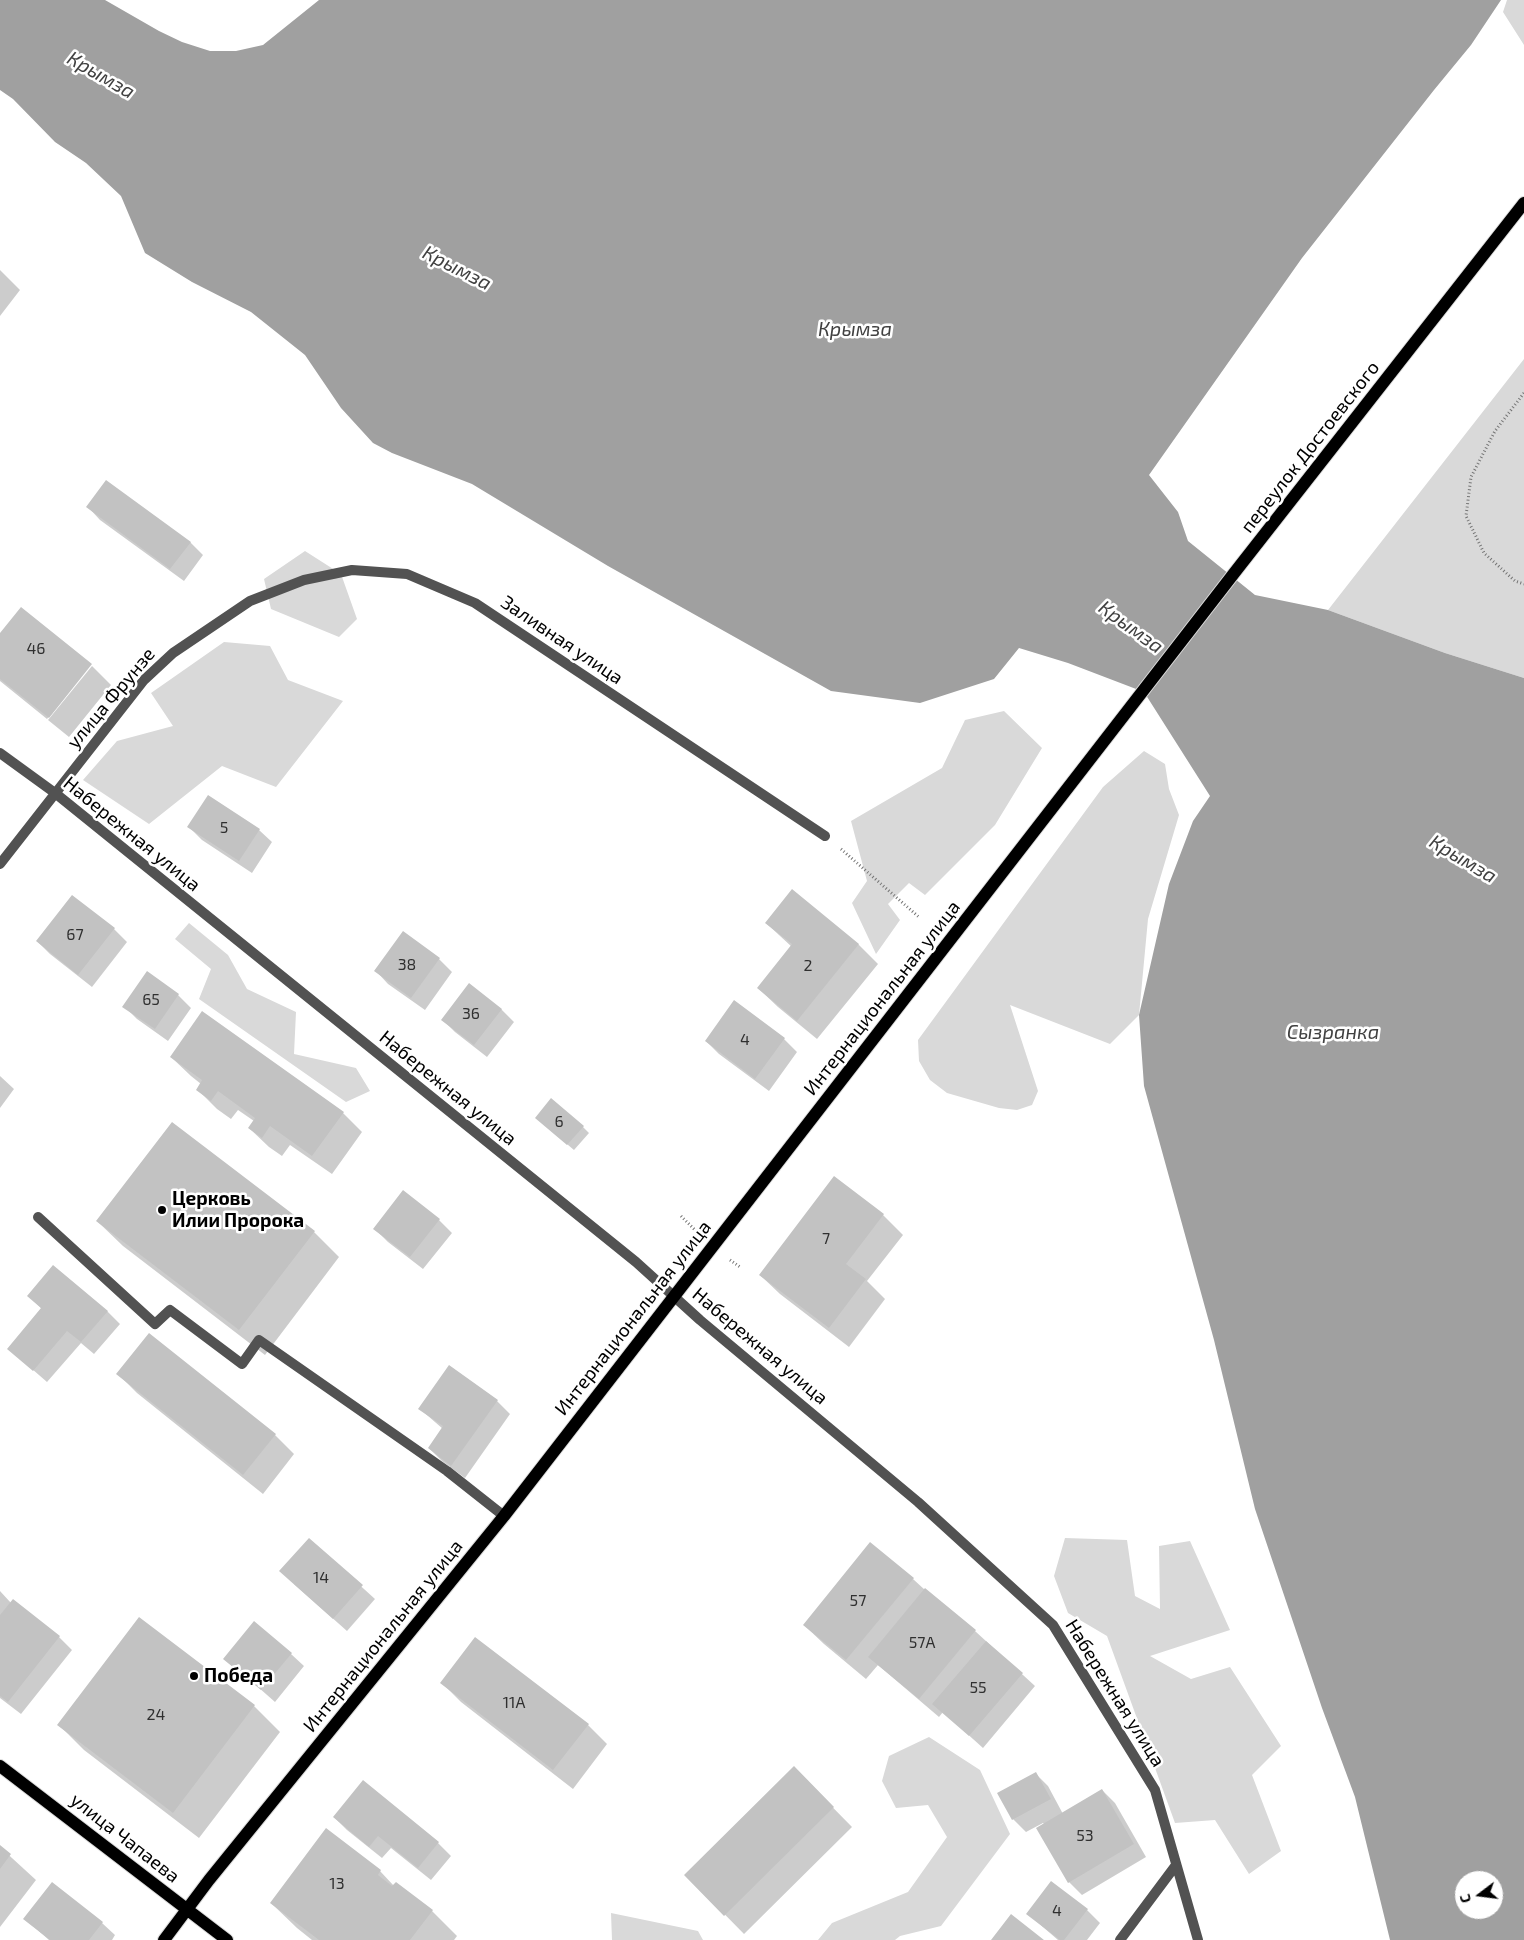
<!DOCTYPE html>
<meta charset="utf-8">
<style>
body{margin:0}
#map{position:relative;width:1524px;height:1940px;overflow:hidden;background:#fff;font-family:"Exo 2",sans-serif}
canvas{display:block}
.north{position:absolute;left:1454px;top:1870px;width:50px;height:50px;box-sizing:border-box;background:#fff;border:1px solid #999;border-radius:50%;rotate:255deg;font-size:14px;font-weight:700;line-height:20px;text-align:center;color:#000}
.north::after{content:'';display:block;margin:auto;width:18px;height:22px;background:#000;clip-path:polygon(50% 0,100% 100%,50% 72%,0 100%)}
</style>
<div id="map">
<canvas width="1524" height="1940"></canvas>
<div class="north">С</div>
</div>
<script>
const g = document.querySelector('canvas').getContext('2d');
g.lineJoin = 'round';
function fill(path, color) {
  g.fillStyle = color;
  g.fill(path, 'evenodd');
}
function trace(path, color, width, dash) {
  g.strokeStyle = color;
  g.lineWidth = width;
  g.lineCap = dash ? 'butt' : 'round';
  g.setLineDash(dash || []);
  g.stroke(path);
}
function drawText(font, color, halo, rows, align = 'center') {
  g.font = font + ' "Exo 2",sans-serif';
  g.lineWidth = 5;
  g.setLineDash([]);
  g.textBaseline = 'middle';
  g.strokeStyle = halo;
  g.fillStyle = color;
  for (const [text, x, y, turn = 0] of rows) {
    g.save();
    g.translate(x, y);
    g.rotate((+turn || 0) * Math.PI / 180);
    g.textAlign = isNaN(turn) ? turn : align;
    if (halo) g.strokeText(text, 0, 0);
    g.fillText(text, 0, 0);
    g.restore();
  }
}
fill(new Path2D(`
 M1507 0H1524V45L1503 12Z
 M1524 359V678L1445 653 1328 610Z
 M305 551 341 574 357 619 339 637 271 609 264 579Z
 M224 642 270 646 288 680 343 701 276 787 222 766 149 824 83 780 117 741 173 726 151 693Z
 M1004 711 1042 748 995 825 925 895 909 883 888 904 900 920 876 954 852 903 867 881 851 821 942 768 965 720Z
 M1144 751 1165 764 1169 789 1179 815 1148 919 1139 1015 1110 1044 1010 1005 1038 1091 1032 1105 1017 1110 999 1108 947 1093 930 1080 919 1061 918 1040 1103 787Z
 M189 923 228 955 247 989 296 1012 294 1054 356 1068 370 1091 346 1102 199 999 211 969 175 939Z
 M1065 1538 1127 1540 1135 1596 1160 1609 1159 1546 1190 1541 1230 1630 1150 1656 1191 1679 1230 1667 1281 1746 1252 1775 1281 1851 1249 1874 1215 1820 1175 1823 1107 1636 1068 1613 1054 1576Z
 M929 1737 980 1770 1010 1834 941 1926 900 1936 895 1940H818L832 1923 908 1892 947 1837 928 1805 896 1808 882 1781 889 1756Z
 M611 1913 698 1931 703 1940H612Z`), '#d9d9d9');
fill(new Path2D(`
 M0 0H105L159 31 182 42 210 51H236L263 45 319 0H1501L1471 45 1434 90 1302 258 1149 475 1178 512 1188 541 1255 595 1328 610 1445 653 1524 678V1940H1390L1355 1797 1322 1708 1255 1509 1214 1340 1144 1086 1139 1015 1169 884 1193 821 1210 796 1144 692 1068 663 1019 648 994 679 920 703 831 691 608 566 472 484 392 453 373 443 341 408 305 355 251 312 192 282 145 253 121 196 86 163 55 142 13 99 0 90ZM1464 1880H1494V1910H1464Z`), '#a0a0a0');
fill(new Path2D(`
 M0 270 20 290 0 316Z
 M88 507 190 542 203 555 184 581 100 520Z
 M21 609 91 665H90L47 719 0 681V635Z
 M92 666 111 685 69 737 48 720Z
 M189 827 259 830 272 842 252 873 202 840Z
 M72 896 114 929 127 942 92 987 50 954 37 941Z
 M766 923 858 944 878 964 817 1039 778 1007 758 988 792 947Z
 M403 933 439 959 452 972 425 1010 388 984 376 971Z
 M147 973 178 995 191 1008 168 1041 137 1019 124 1006Z
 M501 1009 514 1022 487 1057 455 1032 443 1020Z
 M784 1039 797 1052 769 1091 719 1054 706 1041Z
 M171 1057 343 1113 362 1132 332 1174 290 1145 282 1156 269 1147 249 1128 254 1121 238 1110 231 1119 217 1109 197 1089 201 1084 191 1076Z
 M0 1076 14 1089 0 1108Z
 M543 1124 583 1127 589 1133 574 1150Z
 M834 1178 883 1215 903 1235 867 1281 885 1299 849 1347 780 1294 760 1275Z
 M439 1220 452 1233 423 1269 388 1242 375 1229Z
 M97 1221 314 1232 339 1257 265 1355 123 1246Z
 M29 1296 107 1311 120 1324 94 1354 81 1343 47 1382 9 1349 42 1309Z
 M450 1367 497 1401 510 1414 465 1478 442 1461 429 1448 443 1429 420 1409Z
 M118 1374 275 1435 294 1454 263 1494 137 1393Z
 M309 1539 375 1599 347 1631 294 1584Z
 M913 1579 925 1590 975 1631 1035 1686 983 1748 943 1712 939 1717 878 1665 866 1679 824 1644 804 1625Z
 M0 1591 11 1603 59 1637 72 1650 21 1714 0 1698Z
 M139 1619 254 1706 280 1732 199 1838 84 1750 59 1725Z
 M291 1654 304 1666 275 1702 225 1658Z
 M442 1683 588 1725 607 1744 573 1789 461 1702Z
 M794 1768 852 1827 744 1934 686 1875Z
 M1035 1773 1048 1786 1063 1814 1102 1790 1115 1803 1146 1857 1082 1895 1069 1882 1038 1829 1045 1825 1043 1823 1026 1832 1013 1819Z
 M363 1782 438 1843 451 1856 431 1880 391 1848 382 1858 347 1830 334 1817Z
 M326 1830 380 1871 394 1886 432 1911 457 1936 454 1940H312L297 1928 271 1903Z
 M0 1847 36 1880 0 1927Z
 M1087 1910 1100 1923 1087 1940H1058L1028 1914Z
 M25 1919 102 1923 115 1935 112 1940H49Z`), '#0003');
fill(new Path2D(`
 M106 480 191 542 170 569 86 507Z
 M21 607 92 664 49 718 0 679V633Z
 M208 795 260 829 239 861 187 827Z
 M792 889 859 944 797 1021 757 988 792 944 765 923Z
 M72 895 115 928 78 975 36 941Z
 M403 931 440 958 411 998 374 971Z
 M147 971 179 994 155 1029 122 1007Z
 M469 983 502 1009 474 1045 441 1020Z
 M734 1000 785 1038 755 1079 705 1041Z
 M202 1011 344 1112 312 1156 270 1126 262 1138 248 1128 255 1118 218 1091 211 1101 196 1090 202 1080 170 1057Z
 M551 1098 584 1126 567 1145 535 1118Z
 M172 1122 315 1231 239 1330 96 1221Z
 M834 1176 884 1214 846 1264 866 1279 829 1328 759 1275Z
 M403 1190 440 1219 410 1257 373 1229Z
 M53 1265 108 1311 81 1342 67 1331 33 1371 7 1349 41 1308 27 1296Z
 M149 1333 276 1434 243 1475 116 1374Z
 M449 1365 498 1400 451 1466 428 1448 443 1426 418 1409Z
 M309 1538 363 1585 333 1619 279 1571Z
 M870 1542 914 1578 846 1660 803 1625Z
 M925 1588 976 1630 919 1699 868 1657Z
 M13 1599 60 1636 8 1702 0 1696V1615Z
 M139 1617 255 1705 173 1813 57 1725Z
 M254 1621 292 1653 261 1690 223 1659Z
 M475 1637 589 1724 553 1770 440 1683Z
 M986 1641 1023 1673 969 1736 932 1704Z
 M794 1766 834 1807 724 1916 684 1875Z
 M1036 1772 1051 1799 1012 1820 997 1793Z
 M363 1780 439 1842 418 1868 378 1836 369 1847 333 1817Z
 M1102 1789 1134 1844 1068 1883 1036 1828Z
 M326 1828 381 1870 378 1875 392 1886 396 1882 433 1910 410 1940H319L270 1903Z
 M0 1845 11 1854 0 1869Z
 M1051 1881 1088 1909 1064 1940H1060L1026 1914Z
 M52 1882 103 1922 89 1940H50L23 1919Z
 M1011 1914 1044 1940H991Z`), '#c2c2c2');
const primary = new Path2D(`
 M0 1766 227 1940
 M164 1940 209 1880 504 1516 1235 572 1524 203`);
trace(primary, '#dbdbdb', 14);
trace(new Path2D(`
 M1524 393 1495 431 1471 477 1466 516 1484 553 1515 581 1524 584
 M841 849 920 918
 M681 1216 695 1230
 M730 1260 740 1267`), '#747474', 3, [1, 2.5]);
trace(new Path2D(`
 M38 1217 155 1324 170 1310 242 1364 259 1340 447 1471 504 1516`), '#525252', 10);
trace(new Path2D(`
 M0 753 55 793 636 1262 700 1320 918 1502 1053 1625 1155 1790 1198 1940
 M0 864 144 680 173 653 250 601 304 580 352 570 407 574 475 603 825 836
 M1120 1940 1176 1865`), '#525252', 10);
trace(primary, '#000', 12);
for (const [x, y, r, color] of [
 [162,1210,5,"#000"],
 [194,1676,5,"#000"]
]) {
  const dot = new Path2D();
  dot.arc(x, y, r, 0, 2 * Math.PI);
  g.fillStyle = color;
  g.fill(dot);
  trace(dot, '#fff', 2);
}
drawText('16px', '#303030', null, [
 ["46",36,649],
 ["5",224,828],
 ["67",75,935],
 ["38",407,965],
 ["2",808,966],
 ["65",151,1000],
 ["36",471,1014],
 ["4",745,1040],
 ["6",559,1122],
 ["7",826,1239],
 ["14",321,1578],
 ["57",858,1601],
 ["57А",922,1643],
 ["55",978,1688],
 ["11А",514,1703],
 ["24",156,1715],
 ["53",1085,1836],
 ["13",337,1884],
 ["4",1057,1911]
]);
drawText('19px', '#000', '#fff', [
 ["переулок Достоевского",1310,447,-52],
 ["Заливная улица",562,640,34],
 ["улица Фрунзе",111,698,-50],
 ["Набережная улица",132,834,39],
 ["Интернациональная улица",882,998,-52],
 ["Набережная улица",448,1088,39],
 ["Интернациональная улица",633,1318,-52],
 ["Набережная улица",760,1346,40],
 ["Интернациональная улица",383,1636,-51],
 ["Набережная улица",1115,1693,58],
 ["улица Чапаева",125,1838,38]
]);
drawText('bold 19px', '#000', '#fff', [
 ["Церковь",172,1199],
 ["Илии Пророка",172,1221],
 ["Победа",204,1676]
], 'left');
drawText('italic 20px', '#414141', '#fff', [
 ["Крымза",101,75,30],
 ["Крымза",457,268,27],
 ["Крымза",855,329],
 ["Крымза",1131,627,36],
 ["Крымза",1463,859,31],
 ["Сызранка",1333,1032]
]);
</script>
